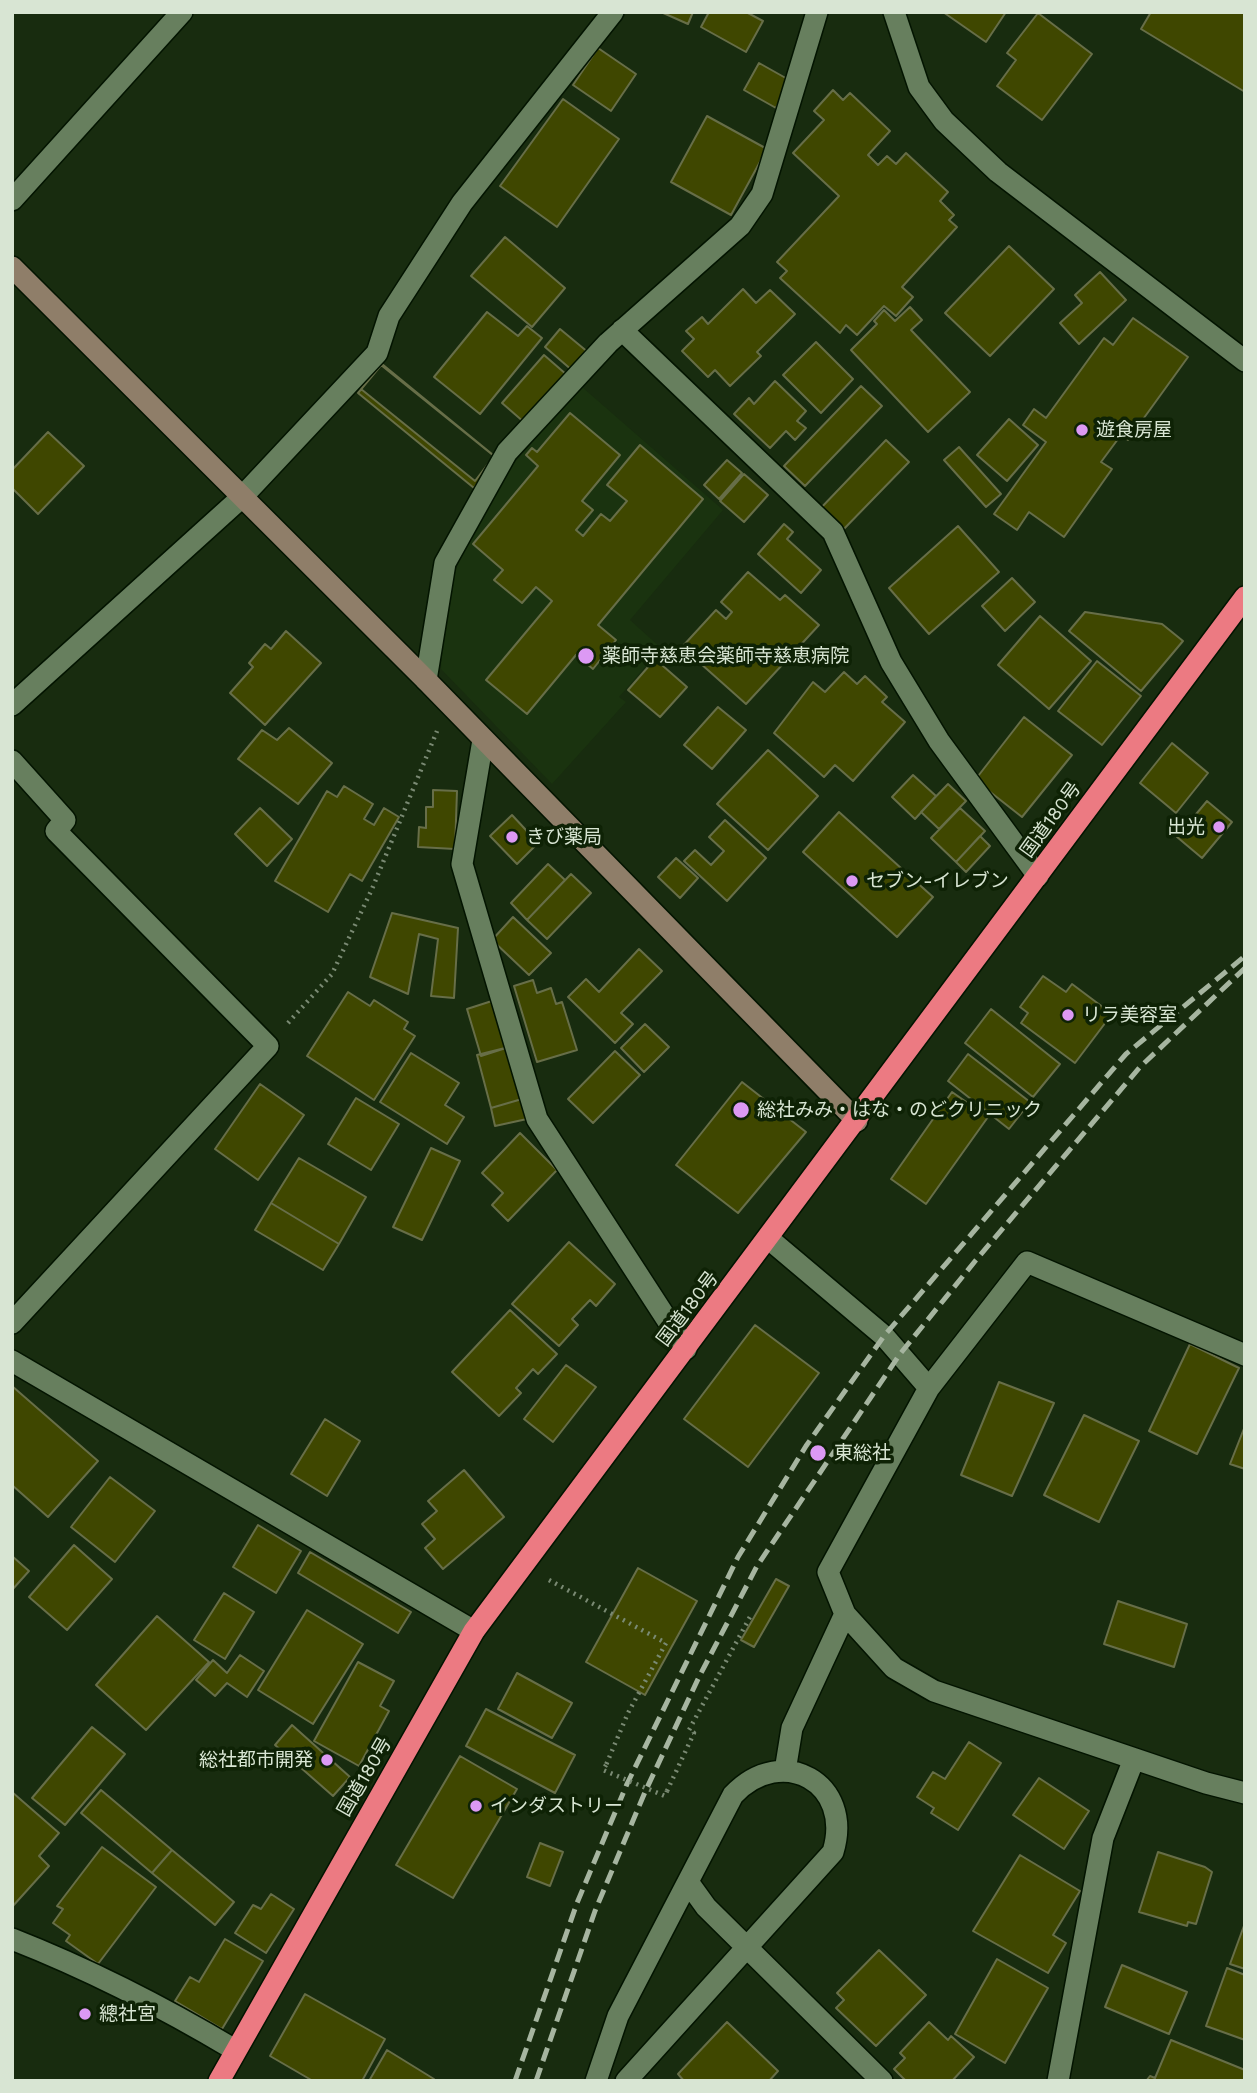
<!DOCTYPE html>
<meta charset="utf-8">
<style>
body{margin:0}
#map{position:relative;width:1257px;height:2093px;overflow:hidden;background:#182c0f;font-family:"Work Sans",sans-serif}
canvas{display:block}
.frame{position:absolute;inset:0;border:14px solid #d8e5d3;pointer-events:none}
</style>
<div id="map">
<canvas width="1257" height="2093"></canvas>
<div class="frame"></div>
</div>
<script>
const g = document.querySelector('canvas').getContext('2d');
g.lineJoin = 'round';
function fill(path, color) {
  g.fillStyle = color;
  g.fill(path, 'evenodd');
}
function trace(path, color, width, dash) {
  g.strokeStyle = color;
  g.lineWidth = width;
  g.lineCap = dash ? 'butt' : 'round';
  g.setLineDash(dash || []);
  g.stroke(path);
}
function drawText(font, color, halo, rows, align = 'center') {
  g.font = font + ' "Work Sans","Noto Sans JP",sans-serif';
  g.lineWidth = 7;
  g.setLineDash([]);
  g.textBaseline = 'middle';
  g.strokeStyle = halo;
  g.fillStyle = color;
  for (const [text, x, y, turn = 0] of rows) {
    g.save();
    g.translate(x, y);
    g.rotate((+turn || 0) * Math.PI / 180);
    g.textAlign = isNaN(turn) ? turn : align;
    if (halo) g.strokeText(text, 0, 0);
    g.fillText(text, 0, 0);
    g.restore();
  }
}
fill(new Path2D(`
 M582 387 723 510 630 620 661 648 619 697 626 702 552 784 441 669 443 613 461 553 514 463Z`), '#1a330f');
const building = new Path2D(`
 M661 12H693L688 24Z
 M709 12H746L763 21 746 52 701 27Z
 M943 12H1006L986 42Z
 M1151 12H1245V92L1141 29Z
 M1038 13 1092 54 1042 120 997 86 1016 60 1007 53Z
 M598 48 636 74 611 111 573 85Z
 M759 63 791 81 776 108 744 90Z
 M833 90 843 100 850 93 890 131 868 155 878 165 887 156 896 164 906 153 948 192 940 201 954 215 949 220 957 227 902 287 913 297 896 316 884 306 857 335 846 325 840 333 780 278 787 271 777 262 839 196 793 153 824 120 814 111Z
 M563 99 619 139 557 227 500 186Z
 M707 116 767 149 731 215 671 182Z
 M505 237 565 288 532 327 471 276Z
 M1009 246 1054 289 990 356 945 313Z
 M1100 272 1126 300 1079 344 1060 323 1082 303 1075 295Z
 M743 289 756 303 770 290 795 314 757 352 761 356 730 386 715 370 708 377 682 351 694 339 686 331 702 317 708 324Z
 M910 307 922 320 911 330 970 392 928 432 851 350 877 324 874 321 884 310 895 321Z
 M487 312 518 336 527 326 542 338 480 414 434 377Z
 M1133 318 1188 357 1128 440 1121 435 1101 462 1112 469 1064 537 1029 512 1017 530 994 514 1046 442 1023 425 1034 409 1046 418 1104 338 1113 345Z
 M560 329 589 353 573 371 545 347Z
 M816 342 853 379 821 413 783 375Z
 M544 355 567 375 525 423 502 403Z
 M382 364 498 459 474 488 358 393Z
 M381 365 494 456 475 481 361 389Z
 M775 381 806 411 797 421 806 428 795 440 786 431 770 448 734 414 749 398 754 404Z
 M861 386 882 406 805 486 784 466Z
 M570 413 620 455 582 501 593 510 576 530 583 536 601 514 610 521 627 501 607 485 640 445 703 499 598 625 616 640 593 669 576 655 527 714 486 680 552 601 536 587 522 603 494 580 503 570 473 544 538 466 526 455 532 448 537 452Z
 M1009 419 1038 445 1007 481 977 455Z
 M48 432 84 466 38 514 12 488V470Z
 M886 440 909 462 840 533 818 511Z
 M959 447 1001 494 986 507 944 460Z
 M727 460 742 473 719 499 704 485Z
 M744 474 768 495 744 522 720 501Z
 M784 524 793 532 787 539 821 570 801 593 758 554Z
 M958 526 999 572 929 634 889 588Z
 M748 572 780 600 785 595 819 625 746 704 682 647 716 610 726 619 732 612 721 602Z
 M1012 578 1035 602 1005 631 982 606Z
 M1085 612 1162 624 1183 641 1141 691 1069 631Z
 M1040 616 1091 661 1049 709 998 665Z
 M286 631 321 663 265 725 230 693 253 667 249 663 265 644 271 649Z
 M655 659 687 687 660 717 628 690Z
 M1097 661 1141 696 1102 745 1058 711Z
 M844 672 857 684 865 676 887 697 882 702 905 722 853 781 835 765 824 777 774 733 813 682 825 692Z
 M718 707 746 730 712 769 684 745Z
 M1024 717 1072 755 1022 817 975 780Z
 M289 728 332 763 298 804 238 759 262 730 277 740Z
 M1172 743 1208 773 1176 813 1140 783Z
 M768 750 818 796 768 850 717 804Z
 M913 775 936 796 915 819 892 797Z
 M948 784 966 801 939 829 921 812Z
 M344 786 373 804 364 819 374 825 384 808 399 817 362 881 350 874 328 912 275 881 327 791 337 797Z
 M433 790 457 791 455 849 418 847 419 827 426 828V807H433Z
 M1207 801 1232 822 1202 858 1177 837Z
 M260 808 292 839 267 866 235 834Z
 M960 808 985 831 956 862 931 838Z
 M839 812 933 897 897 937 803 852Z
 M512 815 538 843 517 864 490 836Z
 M725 820 766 858 727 901 684 861 695 850 711 865 724 851 709 837Z
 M980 836 990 846 966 872 956 862Z
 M676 858 698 878 680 898 658 877Z
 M548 864 565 880 527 920 511 903Z
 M571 874 591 893 547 939 527 920Z
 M392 913 458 928 454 998 431 996 438 939 419 934 408 994 370 977Z
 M513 917 551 953 529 975 492 940Z
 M639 949 662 971 621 1013 633 1024 615 1043 568 997 586 979 599 992Z
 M1043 976 1066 992 1072 984 1112 1014 1075 1063 1021 1023 1028 1013 1020 1007Z
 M533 980 537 993 551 988 556 1004 562 1002 577 1050 537 1062 514 986Z
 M348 992 370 1006 374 1000 408 1022 404 1029 415 1036 374 1100 307 1056Z
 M495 1000 509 1047 481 1056 467 1009Z
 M991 1009 1060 1064 1033 1097 965 1043Z
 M645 1024 669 1047 644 1072 621 1048Z
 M509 1047 522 1099 491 1108 477 1055Z
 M615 1051 640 1075 593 1123 568 1099Z
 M411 1053 459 1083 445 1105 464 1117 447 1144 380 1102Z
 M968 1054 1030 1102 1009 1129 948 1081Z
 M742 1082 806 1132 738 1213 676 1165Z
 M260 1084 304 1115 258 1180 215 1149Z
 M952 1092 988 1117 926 1204 891 1179Z
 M356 1098 399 1124 371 1170 328 1144Z
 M522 1099 527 1119 495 1126 491 1108Z
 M520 1133 557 1170 508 1221 492 1205 503 1193 482 1173Z
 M431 1148 460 1161 422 1240 393 1227Z
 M299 1158 366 1197 339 1244 271 1203Z
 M271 1203 339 1244 323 1270 255 1230Z
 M569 1242 615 1284 596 1306 590 1300 572 1319 578 1325 559 1346 512 1304Z
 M510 1310 557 1354 538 1374 533 1369 516 1388 521 1393 499 1416 452 1372Z
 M755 1325 819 1373 748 1467 684 1419Z
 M1190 1344 1239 1368 1197 1454 1149 1431Z
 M566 1365 596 1387 553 1442 524 1419Z
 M999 1382 1054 1403 1012 1496 961 1475Z
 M12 1386 98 1461 48 1517 12 1485Z
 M1084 1415 1139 1441 1099 1522 1044 1495Z
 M325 1419 360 1441 327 1496 291 1474Z
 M1245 1426V1469L1230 1464Z
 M464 1470 504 1517 443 1569 425 1548 435 1539 422 1524 437 1511 428 1501Z
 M110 1477 155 1511 115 1562 71 1527Z
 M258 1525 301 1551 276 1593 233 1567Z
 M74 1545 112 1579 67 1630 29 1597Z
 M310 1552 411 1612 398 1633 298 1573Z
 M12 1556 29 1571 12 1590Z
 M638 1568 697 1601 645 1695 586 1662Z
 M776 1579 789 1586 754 1647 741 1640Z
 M224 1593 254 1612 225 1659 194 1640Z
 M1118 1601 1187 1624 1174 1667 1104 1644Z
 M307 1610 363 1644 313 1724 258 1690Z
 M157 1616 209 1662 146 1730 96 1685Z
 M240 1655 264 1671 247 1697 227 1683 215 1696 196 1680 213 1660 227 1673Z
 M358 1662 394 1681 380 1706 389 1711 359 1766 314 1741Z
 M517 1673 572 1703 552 1738 498 1709Z
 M486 1709 575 1755 555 1793 466 1746Z
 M292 1725 350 1777 333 1796 275 1745Z
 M92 1727 125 1754 65 1825 32 1798Z
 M969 1742 1001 1763 958 1830 931 1813 934 1808 917 1797 933 1772 945 1779Z
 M460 1756 517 1789 453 1898 396 1865Z
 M1039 1778 1089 1811 1064 1849 1013 1815Z
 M101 1790 172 1850 152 1873 81 1813Z
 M12 1792 59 1833 39 1856 49 1866 12 1907Z
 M540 1843 563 1852 550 1886 527 1877Z
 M102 1847 156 1887 98 1964 66 1941 70 1935 53 1923 63 1909 57 1906Z
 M172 1850 234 1902 215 1925 152 1873Z
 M1158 1852 1205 1867 1212 1872 1196 1924 1188 1922 1187 1926 1139 1912Z
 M1020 1855 1080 1891 1053 1935 1066 1943 1048 1973 973 1931Z
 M271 1894 294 1909 266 1953 235 1933 253 1905 261 1909Z
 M1245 1923V1969L1230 1964Z
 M225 1939 263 1961 222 2029 175 2001 190 1977 199 1982Z
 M879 1950 926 1995 876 2046 836 2008 844 2000 837 1993Z
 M997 1959 1048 1988 1005 2063 955 2034Z
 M1122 1965 1187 1992 1169 2034 1105 2007Z
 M1227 1968 1245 1975V2040L1206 2026Z
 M305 1994 385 2039 362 2081H313L270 2056Z
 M727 2022 778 2071 769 2081H684L678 2074Z
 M929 2022 948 2040 951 2036 974 2057 952 2081H906L894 2069 905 2058 900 2053Z
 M1171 2040 1245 2070V2081H1146L1150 2076 1155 2078Z
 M387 2050 434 2079 433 2081H369Z`);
fill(building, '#3f4700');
trace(building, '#676e48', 2);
const street = new Path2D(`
 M894 12 919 87 944 121 998 172 1245 361
 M12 200 182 12
 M622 330 833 532 891 662 939 741 1038 876
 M426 680 445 563 507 452 608 343 740 226 762 194 817 12
 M12 705 242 497 377 353 389 316 462 203 613 12
 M483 740 462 864 537 1119 686 1349
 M12 761 65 820 56 831 268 1046 12 1323
 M769 1239 884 1336 929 1388 828 1572 845 1614 894 1668 934 1691 1206 1783 1245 1793
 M12 1361 474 1631
 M929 1388 1027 1262 1245 1355
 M785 1771 792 1728 845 1614
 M688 1882 706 1907 882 2081
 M12 1939C91 1970 163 2007 235 2050
 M596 2081 618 2016 733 1795C782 1743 854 1783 833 1852L626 2081
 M1058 2081 1103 1838 1134 1759`);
const secondary = new Path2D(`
 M12 267 426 680 857 1121`);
const highway = new Path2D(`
 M219 2081 474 1631 1245 597`);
trace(street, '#031400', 24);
trace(secondary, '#031400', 24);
trace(highway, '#031400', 24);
trace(new Path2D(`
 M288 1023 332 974 372 889 437 731
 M549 1580 666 1643 628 1713 606 1765
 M667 1791 694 1733 689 1730 751 1615`), '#7a8a73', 4.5, [2, 5]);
trace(street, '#677f5e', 21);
trace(secondary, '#8f7e69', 21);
trace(highway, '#ec7a82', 21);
trace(new Path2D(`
 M515 2081 577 1903 627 1784 738 1557 806 1446 884 1336 1126 1054 1245 956
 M536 2081 595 1911 645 1792 699 1677 757 1566 900 1354 976 1260 1140 1067 1245 968`), '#a6b5a0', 5, [14, 7]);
trace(new Path2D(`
 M606 1765 603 1770 665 1796 667 1791`), '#7a8a73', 4.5, [2, 5]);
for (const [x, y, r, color] of [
 [1082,430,7,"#dc99f4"],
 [586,656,9,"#dc99f4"],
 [1219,827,7,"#dc99f4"],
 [512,837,7,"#dc99f4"],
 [852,881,7,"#dc99f4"],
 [1068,1015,7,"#dc99f4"],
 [741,1110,9,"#dc99f4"],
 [818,1453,9,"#dc99f4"],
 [327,1760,7,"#dc99f4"],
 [476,1806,7,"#dc99f4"],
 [85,2014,7,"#dc99f4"]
]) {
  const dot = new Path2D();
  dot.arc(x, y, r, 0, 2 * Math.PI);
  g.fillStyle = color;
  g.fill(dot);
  trace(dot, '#0e2205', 2.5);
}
drawText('19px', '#d8e5d3', '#0e2205', [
 ["遊食房屋",1096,430],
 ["薬師寺慈恵会薬師寺慈恵病院",602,656],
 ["出光",1205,827,"right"],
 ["きび薬局",526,837],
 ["セブン-イレブン",866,881],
 ["リラ美容室",1082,1015],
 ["総社みみ・はな・のどクリニック",757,1110],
 ["東総社",834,1453],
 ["総社都市開発",313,1760,"right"],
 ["インダストリー",490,1806],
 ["總社宮",99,2014]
], 'left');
drawText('19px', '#d8e5d3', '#0e2205', [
 ["国道180号",1051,820,-54],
 ["国道180号",688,1309,-53],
 ["国道180号",365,1777,-60]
]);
</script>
